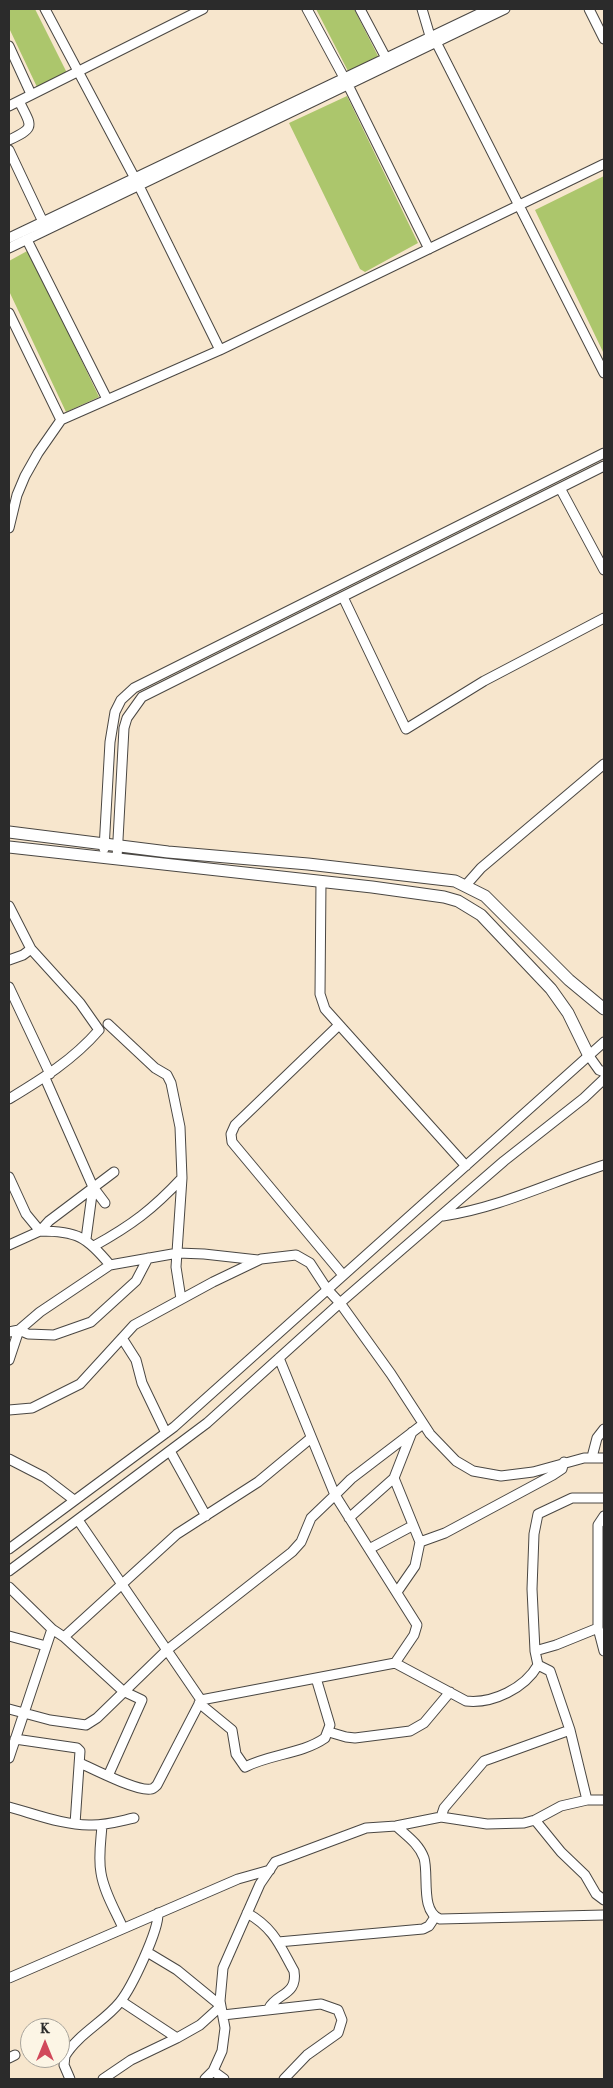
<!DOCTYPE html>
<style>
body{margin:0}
#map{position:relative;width:613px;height:2088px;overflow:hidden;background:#f7e6cd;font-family:"IM FELL Double Pica",serif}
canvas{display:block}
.frame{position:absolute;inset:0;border:10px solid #2b2b2b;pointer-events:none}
.north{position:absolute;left:20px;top:2018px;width:50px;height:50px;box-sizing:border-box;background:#fcf5e5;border:1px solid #a8a49b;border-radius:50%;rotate:0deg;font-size:14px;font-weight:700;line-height:20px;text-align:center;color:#2b2b2b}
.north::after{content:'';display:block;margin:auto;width:18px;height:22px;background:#d1495b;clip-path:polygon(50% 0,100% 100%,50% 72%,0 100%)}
</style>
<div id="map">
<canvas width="613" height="2088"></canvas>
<div class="frame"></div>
<div class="north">K</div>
</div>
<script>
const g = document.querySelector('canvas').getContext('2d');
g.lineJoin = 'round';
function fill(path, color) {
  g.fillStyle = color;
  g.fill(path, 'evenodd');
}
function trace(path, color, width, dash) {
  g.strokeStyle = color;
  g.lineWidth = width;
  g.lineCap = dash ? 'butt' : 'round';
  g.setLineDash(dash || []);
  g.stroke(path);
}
fill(new Path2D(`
 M9 9H35L67 73 37 87 9 28Z
 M316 9H354L379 58 349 73Z
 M347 96 418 243 365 272 360 269 289 123Z
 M604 176V354L535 210Z
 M29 250 99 397 66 412 9 291V261Z`), '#acc66c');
const minor = new Path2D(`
 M45 9 139 186 220 350
 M307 9 348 85 429 249
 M360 9 386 58
 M422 9 430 36
 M589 9 604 39
 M436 42 604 373
 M9 46 31 94
 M9 106 203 9
 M9 140C37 127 31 126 19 101
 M9 150 43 222
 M9 238 489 9
 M27 240 107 399
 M9 248 505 9
 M9 313 61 420
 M560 488 604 570
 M9 528 17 495 25 476 38 453 61 420 220 350 604 164
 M343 597 406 729 484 681 604 618
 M104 849 110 742 115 712 121 700 134 688 604 453
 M117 858 124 728 127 718 142 697 604 466
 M321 881 320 994 325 1009 466 1166
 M466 885 481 868 604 764
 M9 906 31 949 80 1003 99 1030C73 1060 42 1079 9 1099
 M9 960 23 955 31 949
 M9 987 50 1074
 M108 1024 155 1068 167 1075 171 1083 180 1127 182 1178 176 1267 181 1299
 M339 1025 235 1125 231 1134 232 1142 343 1275
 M589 1056 599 1070 604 1072
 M45 1078 93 1187 105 1203
 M9 1177 26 1214 40 1231
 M443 1216C499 1208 551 1182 604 1165
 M40 1231C77 1231 87 1237 110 1265L178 1253 204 1254 258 1260
 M86 1239 93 1187
 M9 1245 40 1231 49 1221 114 1172
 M94 1246C132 1225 153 1209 182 1178
 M9 1332 19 1330 40 1312 110 1265
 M122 1338 136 1360 142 1383 166 1433
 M9 1360 19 1330 28 1334 54 1335 91 1322 136 1281 148 1258
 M9 1410 32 1408 80 1384 134 1325 213 1282 261 1259 296 1255 310 1263 327 1289 340 1303 391 1374 430 1434 456 1461 473 1471 501 1476 533 1472 584 1458H604
 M170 1451 206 1516
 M592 1457 597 1438 604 1429
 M9 1459 44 1477 74 1500
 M604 1516 598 1525V1628L604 1651
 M349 1518 394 1478
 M78 1520 201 1700
 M420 1542 445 1533 553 1475 562 1469 564 1462
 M9 1549 174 1427 604 1042
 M369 1549 412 1526
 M9 1571 207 1423 340 1303 504 1161 584 1098 604 1079
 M9 1587 52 1629 9 1758
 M397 1592 415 1566 420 1542 394 1478 412 1432
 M52 1629 64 1637 177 1534 258 1482 311 1438
 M9 1636 46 1646
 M64 1637 123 1691 142 1700 108 1776
 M535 1651 556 1645 598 1628
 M395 1663 466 1701C493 1704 525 1688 538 1665L535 1651 532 1589 534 1534 538 1514 572 1498H604
 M538 1665 550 1671 570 1730 587 1800
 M201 1700 395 1663 414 1635 417 1625 335 1495 279 1358
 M199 1703 232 1730 236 1754 245 1767C270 1754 302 1754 325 1738L330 1725 316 1678
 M9 1709 50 1720 86 1725 97 1718 167 1650 292 1552 301 1542 311 1518 335 1495 351 1479 423 1424
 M329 1732 346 1737 355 1738 410 1731 424 1723 450 1692
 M15 1739 77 1748 80 1751 75 1824
 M80 1763C93 1769 138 1792 151 1789 153 1789 155 1787 157 1785L201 1700
 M9 1807C35 1814 65 1826 92 1825 107 1825 120 1821 134 1818
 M441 1817 444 1808 484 1761 570 1730
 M535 1820 561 1852 585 1875 596 1894 604 1900
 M102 1825C101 1841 98 1857 101 1873 104 1892 115 1910 123 1928
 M396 1826C407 1836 419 1844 424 1858 429 1875 420 1912 440 1919L604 1915
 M247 1913C274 1928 280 1946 294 1971 298 1995 277 1993 269 2008
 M278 1942 423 1929 429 1926 435 1917
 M9 1978 238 1879 270 1870
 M121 2001 177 2038
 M223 2015 321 2004 338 2010 342 2020 338 2033 307 2055 284 2079
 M9 2058 15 2055
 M213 2071 224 2079
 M70 2079 64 2065 65 2056C77 2035 105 2021 120 2002 132 1987 159 1930 158 1913
 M103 2079 131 2060 177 2038 200 2025 221 2006 177 1970 147 1952
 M205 2079 213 2071 222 2051 225 2028 220 2001 223 1968 260 1884 275 1862 366 1828 396 1826 441 1817 487 1824 524 1823 535 1820 561 1806 587 1800H604`);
const major = new Path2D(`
 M9 832 168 852 308 864 455 881 485 896 569 980 604 1009
 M9 847 372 887 444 897 458 901 481 915 551 989 568 1013 589 1056`);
trace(minor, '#4a4743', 11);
trace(major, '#4a4743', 13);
trace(minor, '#fff', 9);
trace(major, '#fff', 11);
</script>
